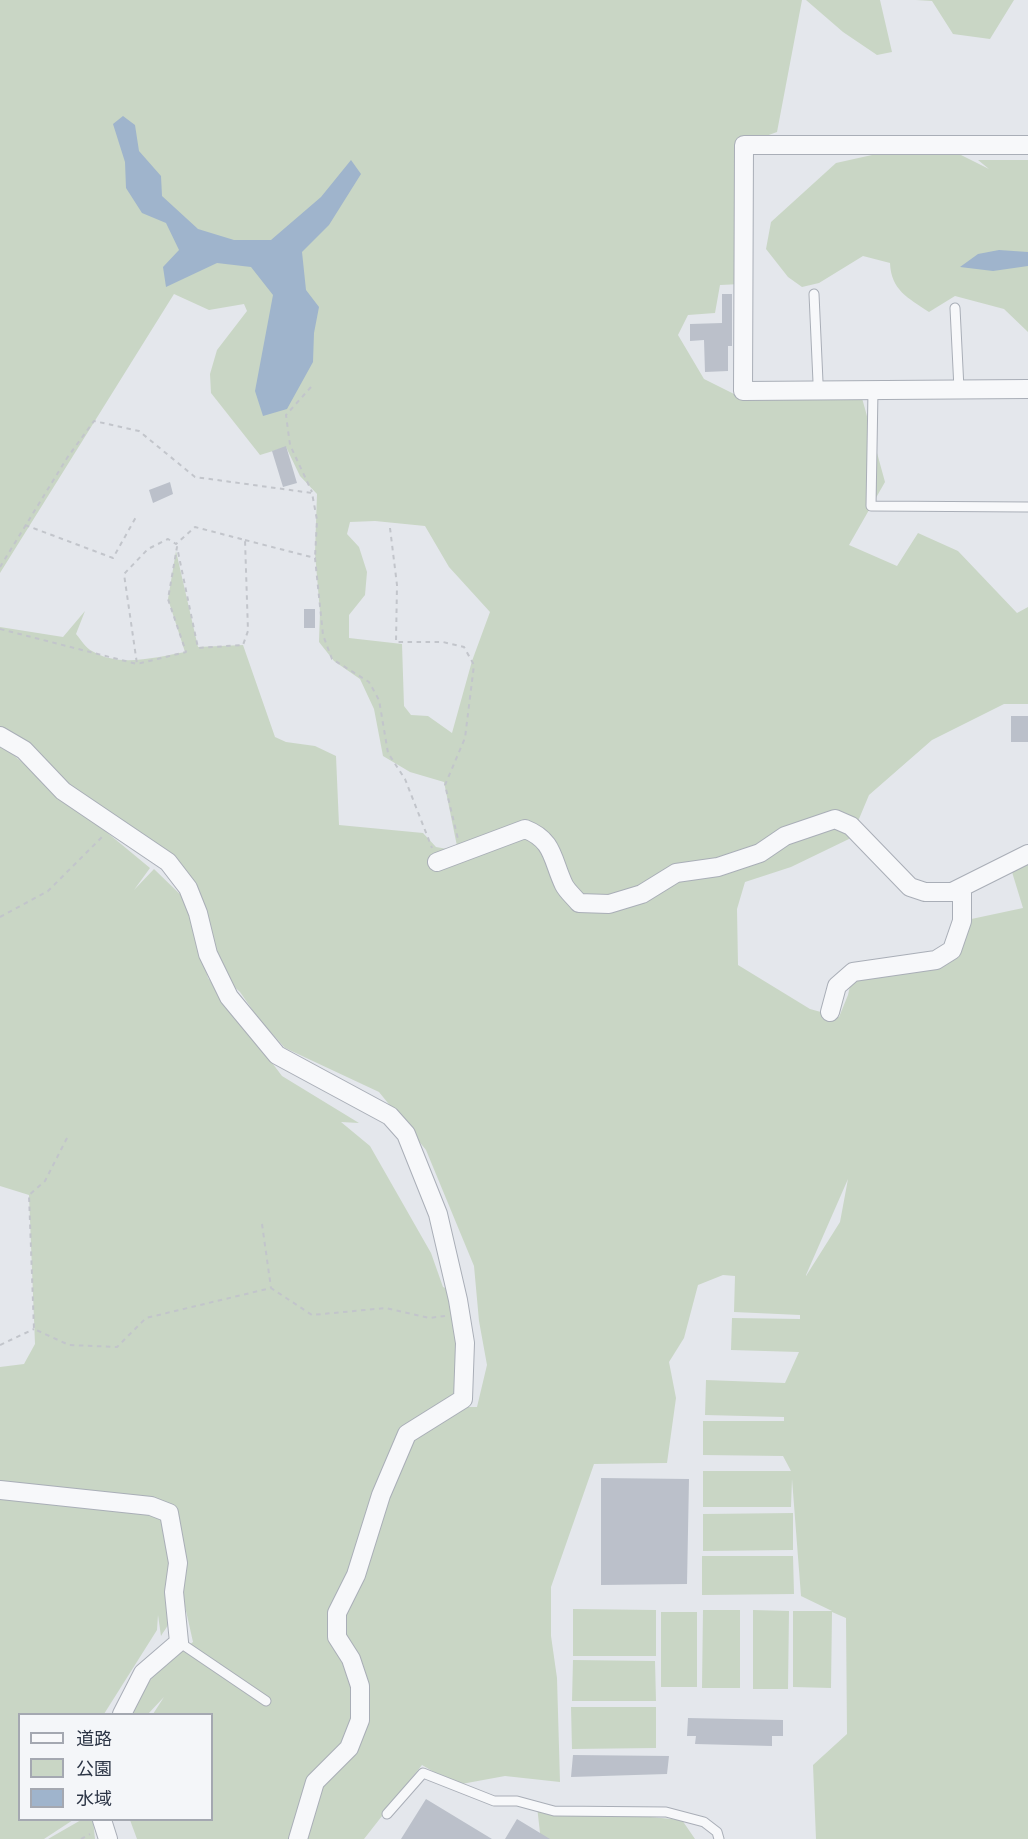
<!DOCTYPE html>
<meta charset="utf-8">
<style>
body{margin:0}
#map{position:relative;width:1028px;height:1839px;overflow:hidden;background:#e4e7ec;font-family:"Titillium Web","Noto Sans JP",sans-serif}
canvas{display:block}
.legend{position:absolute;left:18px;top:1713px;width:195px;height:108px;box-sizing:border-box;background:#f4f6f9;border:2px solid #a4a8b1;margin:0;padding:8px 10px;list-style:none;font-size:18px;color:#2b3445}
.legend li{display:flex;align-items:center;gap:12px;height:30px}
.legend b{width:30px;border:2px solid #a4a8b1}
</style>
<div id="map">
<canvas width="1028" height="1839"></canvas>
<ul class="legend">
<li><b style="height:8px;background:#f7f8fa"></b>道路</li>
<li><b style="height:16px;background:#c9d6c5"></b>公園</li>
<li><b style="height:16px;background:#9fb4cc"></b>水域</li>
</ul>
</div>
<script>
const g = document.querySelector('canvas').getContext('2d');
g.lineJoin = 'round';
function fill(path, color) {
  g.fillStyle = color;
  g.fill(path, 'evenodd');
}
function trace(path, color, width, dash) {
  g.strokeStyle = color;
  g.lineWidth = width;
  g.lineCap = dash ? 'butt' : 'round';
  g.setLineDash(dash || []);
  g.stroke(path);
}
fill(new Path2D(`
 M0 0H802L777 132 741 145V284L720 285 715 313 688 315 678 335 704 379 738 396 862 398 885 482 849 545 897 566 918 533 958 551 1017 613 1028 607V704H1004L932 740 869 795 851 838 791 867 745 882 737 909 738 965 810 1009 839 1017 848 995 853 972 916 963 952 950 962 921 1023 908 1012 872 1017 859 1028 854V1839H816L813 1765 847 1734 846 1618 832 1612 831 1688 793 1687V1611H832L801 1596 792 1479 791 1507H703V1471H791L783 1456 703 1455V1421H784V1417L705 1415 706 1380 785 1383 799 1352 731 1350 732 1318 800 1319V1315L734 1312 735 1276 723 1275 698 1285 684 1338 669 1362 676 1398 667 1463 594 1464 551 1587V1636L557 1678 560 1782 505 1776 456 1785 422 1765 364 1839H137L130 1820H212V1714H153L164 1697 148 1714H129L130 1708 160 1667 193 1642 182 1593 174 1508 71 1499 0 1486V1367L24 1364 35 1344 29 1195 0 1186V744L150 868 134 890 154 869 187 901 208 978 282 1076 359 1123 341 1122 370 1146 431 1253 443 1287 448 1289 453 1308 451 1310C462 1345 464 1373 453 1407H477L487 1365 479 1321 474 1266 426 1150 379 1092 285 1048 258 1018 240 992 216 970 208 939 195 905 172 868 121 823 0 736V627L63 637 85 611 76 634C81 640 86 648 92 651 119 668 157 657 185 652L168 599 176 551 198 647 243 645 275 737 286 742 315 746 336 756 339 825 423 833 436 847 458 851 444 782 410 772 383 756 374 709 360 679 334 661 319 642 320 612 315 553 317 494 300 476 286 447 260 455 211 393 210 374 217 350 247 311 244 304 209 310 174 294 0 573ZM375 521 425 526 449 567 490 612 472 661 452 733 428 716 411 715 404 706 402 644 349 638V615L365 595 367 572 359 547 347 534 350 522ZM848 1179 840 1222 806 1276V1275Z
 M806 0H880L892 52 877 55 843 32Z
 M916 0H1014L990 39 953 34 932 1Z
 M955 152 989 169 978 160H1028V332L1004 309 955 296 929 312C908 298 891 290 890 263L863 256 819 283 802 287 788 277 766 249 771 222 836 163 872 155Z
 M0 1497 159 1516C170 1533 176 1606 168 1624 167 1628 163 1632 161 1636L158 1615 157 1630 104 1714H20V1820H73L44 1839H0Z
 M793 1513V1550L703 1551V1514Z
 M702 1556H793L794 1594 702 1595Z
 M573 1609 656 1610V1656H573Z
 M703 1610H740V1688H702Z
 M753 1610 789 1611 788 1689H753Z
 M661 1612H697V1687H661Z
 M573 1660 655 1661 656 1701H572Z
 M571 1707H656V1748L572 1749Z
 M537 1806 682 1820 695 1839H537L540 1833Z
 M81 1820H93L95 1839H48Z`), '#c9d6c5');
fill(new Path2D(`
 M123 116 135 125 139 151 161 176 162 196 198 229 234 240H271L321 197 351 160 361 174 329 225 302 252 306 290 319 307 314 333 313 362 287 409 263 416 255 391 273 295 251 267 217 263 166 287 163 267 179 250 166 223 142 213 126 188 125 162 113 124Z
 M999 250 1028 252V266L993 271 960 267 978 254Z`), '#9fb4cc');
fill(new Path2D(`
 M722 294H732V346H728V371L705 372 704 340 690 341V324L722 323Z
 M286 446 297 483 283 487 272 451Z
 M170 482 173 494 153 503 149 490Z
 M304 609H315V628H304Z
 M1011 716H1028V742H1011Z
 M601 1478 689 1479 687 1584 601 1585Z
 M688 1718 783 1720V1736H772V1746L695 1744 696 1736H687Z
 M573 1755 669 1756 667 1774 571 1777Z
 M426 1799 492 1839H401Z
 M517 1819 550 1839H505Z`), '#bbc0ca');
const lane = new Path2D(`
 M814 294 818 382 816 391
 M955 308 959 389
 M873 391 871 506 1028 507
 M179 1642 266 1701
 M387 1814 423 1773 494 1801H517L554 1811 666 1812 704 1822 717 1832 719 1839`);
const street = new Path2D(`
 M1028 145H744L743 391 1028 389
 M0 736 24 750 63 791 168 862 188 888 198 913 208 954 229 997 277 1055 390 1116 406 1134 438 1214 458 1300 465 1343 463 1399 407 1434 381 1495 356 1575 337 1613V1637L351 1659 360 1686V1720L349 1748 315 1782 298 1839
 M437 862 525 829C554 840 552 860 564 885 567 891 574 897 579 903L609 904 642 894 676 873 718 867 760 853 785 836 835 819 851 826 910 887 925 892H952L1028 854
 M830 1012 837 986 853 972 936 960 952 950 962 921V887
 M0 1490 151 1506 169 1513 178 1563 174 1592 179 1642 143 1673 122 1714
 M102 1820 108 1839`);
trace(lane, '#a9aeb7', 11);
trace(street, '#a9aeb7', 20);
trace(new Path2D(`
 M311 387 286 415 290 445 312 492
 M25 525 113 558 136 517
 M390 528 397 585 396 642H443L464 647 474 665 465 738 445 785 458 839
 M245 540 315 558 323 635 332 659 369 682 379 700 388 753 405 779 432 848
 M0 567 67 458 94 421 139 431 195 477 312 493 317 520 315 558
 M0 629 137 664 186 652 168 599 177 547 198 648 243 645 248 631 245 540 195 527 176 544 168 539 148 549 124 574 137 664
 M0 917 48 891 102 837
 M67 1138 45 1181 29 1195 34 1329 69 1345 117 1347 146 1318 271 1288 312 1315 386 1308 429 1318 445 1316
 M262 1224 271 1288
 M0 1345 34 1329
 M81 1839 90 1834`), '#c2c5cb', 2, [4.5, 4.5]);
trace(lane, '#f7f8fa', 9);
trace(street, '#f7f8fa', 18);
</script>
